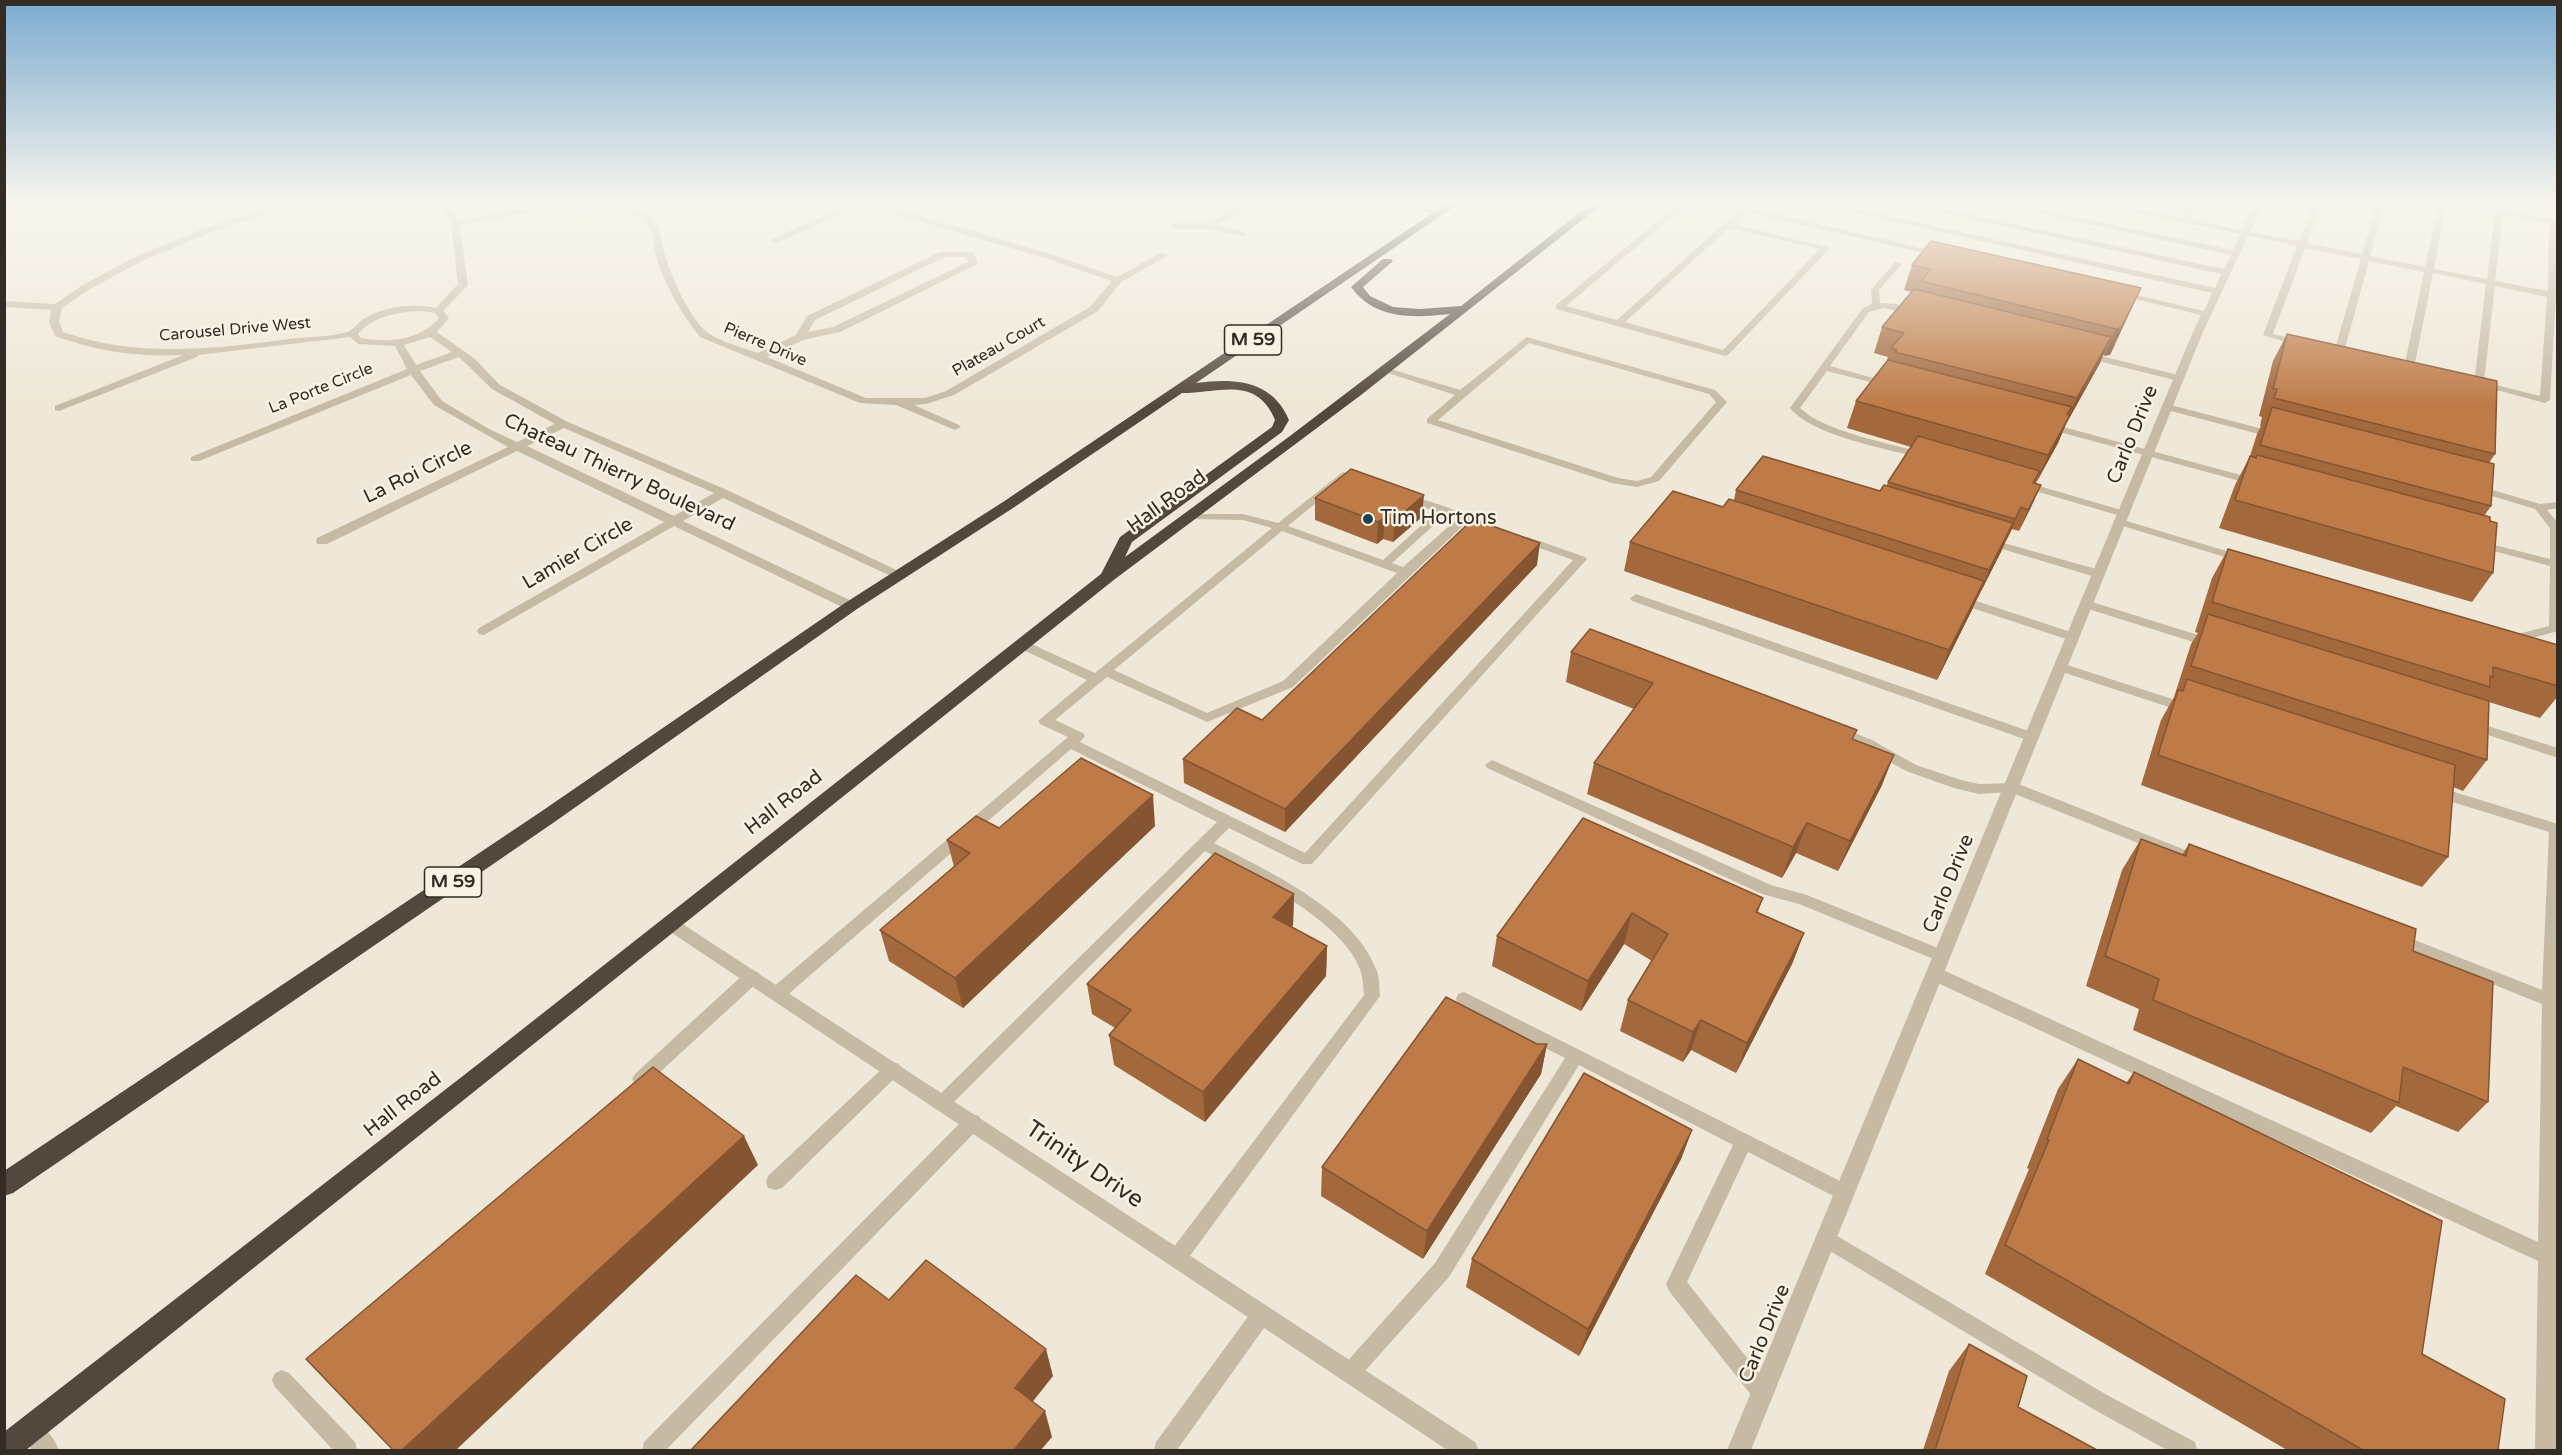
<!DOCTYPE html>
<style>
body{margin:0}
#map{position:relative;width:2562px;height:1455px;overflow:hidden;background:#efe8d8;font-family:"Varela Round",sans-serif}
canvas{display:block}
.frame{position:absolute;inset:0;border:6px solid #322c25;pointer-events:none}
</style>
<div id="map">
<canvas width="2562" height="1455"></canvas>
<div class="frame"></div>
</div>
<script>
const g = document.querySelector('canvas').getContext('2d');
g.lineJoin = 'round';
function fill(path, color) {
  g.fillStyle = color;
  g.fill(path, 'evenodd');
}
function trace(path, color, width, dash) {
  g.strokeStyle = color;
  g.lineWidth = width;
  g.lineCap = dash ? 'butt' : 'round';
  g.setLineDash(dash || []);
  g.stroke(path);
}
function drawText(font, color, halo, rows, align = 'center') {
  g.font = font + ' "Varela Round",sans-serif';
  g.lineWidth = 5;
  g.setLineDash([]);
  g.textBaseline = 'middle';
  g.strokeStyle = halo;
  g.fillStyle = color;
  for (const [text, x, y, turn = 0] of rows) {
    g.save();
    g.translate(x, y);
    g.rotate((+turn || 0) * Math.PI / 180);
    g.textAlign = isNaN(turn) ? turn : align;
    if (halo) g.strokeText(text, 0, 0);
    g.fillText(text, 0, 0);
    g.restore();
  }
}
fill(new Path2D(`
 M1681 202H1690L1566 306 1617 320 1748 202 1754 204 1750 208 1946 254 1942 257 1746 212 1733 224 1830 248 1728 355 1725 356 1556 309V305ZM1729 228 1820 249 1723 350 1625 322Z
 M1808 202H1824L2215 288 2221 274 1894 202H1910L2224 269 2231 255 1986 202H2003L2233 250 2240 234 2087 202H2104L2184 218 2186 214 2182 210 2167 202C2178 202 2185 204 2193 212L2191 220 2242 230 2255 202H2263L2250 232 2299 241 2314 202H2322L2307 243 2362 254 2377 202H2385L2370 256 2425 267 2439 202H2461L2556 220V295L2550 400 2545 403 2474 384 2486 284 2433 273 2414 368 2409 371 2404 368 2424 272 2369 261 2344 352 2339 355 2334 352 2361 259 2305 248 2273 334 2303 341V345L2300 346 2263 335 2297 246 2248 236 2202 334 2197 337 2192 334 2201 315 2115 294 2119 291 2204 311 2212 293ZM2446 204 2495 213 2487 279 2434 269ZM2503 215 2549 224 2548 291 2495 281ZM2495 286 2547 297 2540 396 2484 382Z
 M1895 262 1902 264 1879 290 1880 303 1896 304 1920 312 1915 315 1884 308 1869 312 1830 366 1895 384 1890 387 1827 371 1800 408C1824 432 1896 445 1930 454L1931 456 1926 459C1891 450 1812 436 1790 408L1863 308 1872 304 1871 290Z
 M1527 337 1715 390 1727 402 1659 481 1637 487 1612 483 1427 423V419L1455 395 1379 370 1387 368 1460 390ZM1529 343 1709 394 1716 402 1651 477 1637 481 1618 478 1438 420Z
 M2085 352 2182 376 2184 378 2179 381 2082 357 2080 355Z
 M2167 404 2278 433 2279 435 2274 438 2163 409 2162 407Z
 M2045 422 2259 480 2260 482 2259 484H2251L2041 427 2040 425Z
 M1343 472 1366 481 1361 484 1345 479 1288 526 1383 560 1436 512 1404 500V496C1413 494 1484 519 1492 525L1486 528 1467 522 1293 687 1207 722 1107 677 1055 720 1083 733 1085 736 1080 742 1305 853 1573 560 1520 541V537H1528L1585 557 1587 559 1312 864H1302L1229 828 1214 843C1267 871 1353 909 1376 969 1380 977 1379 987 1380 996L1184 1264 1177 1267 1170 1264 1167 1258 1170 1252 1364 995C1363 987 1363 979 1361 972 1345 921 1249 875 1205 851L949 1107 943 1110 937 1107 934 1102 937 1097 1217 822 1071 749 784 998 778 1000 772 998 770 993 772 988 1068 737 1040 724 1038 721 1087 680 1019 648 1017 645 1019 642H1027L1095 673 1272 528 1243 520 1192 519 1186 516 1188 514H1243L1278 523ZM1445 515 1457 519 1403 567 1392 563ZM1282 531 1397 573 1283 681 1207 713 1114 670Z
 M2022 481 2128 512 2130 514 2124 517 2018 486 2017 484Z
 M2476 485 2540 504 2558 502V508L2547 510 2558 523V631L2518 642 2504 638 2502 635 2508 631 2518 634 2549 626 2550 566 2475 546 2473 544 2479 541 2550 559V528L2535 509 2472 490 2471 488Z
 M2120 519 2246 557 2248 559 2242 563 2238 561 2116 524 2114 522Z
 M1986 538 2103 571 2105 574 2099 578 1982 543 1980 541Z
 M1636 594 2037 734 2039 737 2037 740H2027L1632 601 1630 598Z
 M1958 595 2077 634 2079 637 2077 640H2069L1954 602 1952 599Z
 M2086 600 2214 640 2216 643 2210 647 2206 646 2082 607 2080 604 2082 601Z
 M2061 663 2191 705 2193 708 2186 712 2181 711 2056 670 2055 667Z
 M2472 721 2558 748V758L2467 728 2465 725Z
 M1837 726 1872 740 1916 765 1961 780 1979 784 2016 783 2188 851 2190 855 2188 859H2178L2010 792 1979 794 1954 788 1906 771 1862 746 1832 734 1830 731Z
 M1492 760 1771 885 1807 895 1948 952 1950 956 1948 960 1942 962 1936 960 1799 904 1762 894 1487 768 1485 765Z
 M2435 786 2558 824 2556 1450H2535L2538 1261 1929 979 1927 974 1929 969 1935 968 1941 969 2538 1242 2542 1004 2390 943 2388 939 2390 935 2396 933 2402 935 2542 990 2549 832 2430 795 2428 791 2430 787Z
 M752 971 758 972 760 977 758 982 647 1084 641 1086 635 1084 632 1079 635 1074 746 972Z
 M1464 992 1852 1187 1854 1193 1852 1199 1845 1202 1748 1152 1687 1282 1770 1387 1773 1394 1770 1401 1763 1404 1756 1401 1669 1291 1666 1284 1733 1145 1579 1065 1449 1277 1357 1380 1350 1383 1343 1380 1340 1373 1343 1366 1435 1263 1565 1058 1458 1004 1456 999 1458 994Z
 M893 1062 899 1064 902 1069 899 1074 782 1188 775 1190 768 1188 766 1182 768 1176 887 1064Z
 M973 1114 979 1116 982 1122 979 1128 666 1450H642L644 1442 967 1116Z
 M1827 1230 2107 1395 2195 1442 2197 1450H2167L2093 1409 1820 1245 1817 1239 1820 1233Z
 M1262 1304 1269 1307 1272 1314 1269 1321 1177 1450H1154L1156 1442 1255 1307Z
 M282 1370 289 1373 355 1442 357 1450H333L275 1387 272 1380 275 1373Z`), '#c6baa5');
fill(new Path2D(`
 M59 202H74L37 214 33 211Z
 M287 202H301L207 234 146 259 88 290 62 308 59 322 63 332C136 358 214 349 289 339 307 337 329 337 347 332 354 330 359 321 365 318 385 306 413 303 436 308L458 284 451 224 441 202H449L458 221C501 212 611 188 648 215 662 225 660 237 664 251 670 274 689 318 707 332 718 341 744 348 758 353L796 335 807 316 940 252H973L978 263 976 265 840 332 803 340 767 357 866 398H925L946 391 1090 307 1112 281 1045 258 863 205 777 243H771V239L854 202H874L1051 254 1117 277 1161 253 1169 255 1121 282 1098 311 954 395 926 404 914 405 959 425 961 427 955 430 896 405 860 403 700 337C680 312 664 284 655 253 653 246 655 237 652 231 631 188 498 218 460 226L468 285 443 311 449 318 437 332 475 359 500 385 568 422 727 490 905 574 898 578 893 577 723 498 683 521 856 603 858 606 856 609H846L674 526 484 635 479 634 477 631 479 628 664 522 517 451 327 544H317L316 541 317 538 508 447 434 405 411 375 199 461H191V457L407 369 395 346 358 344 350 337 198 355 197 357 59 411 55 410V406L183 355C138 357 98 352 55 336L49 322 51 310 4 307V301L55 304 81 286 139 255 200 230ZM945 257H966L968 262 833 327 808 332 815 320ZM422 311 435 313 439 318C419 341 389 343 361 338L358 334C375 315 398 312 422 311ZM430 337 452 352 416 365 404 345ZM459 357 492 389 555 424 517 442 489 429 442 401 420 371ZM564 428 714 493 674 516 527 446Z
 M1245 202H1256L1217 225 1246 233V237L1209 229H1175L1171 226 1175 223H1207Z
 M1379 202H1400L1446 212 1442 215Z
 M2197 331 2202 334 1751 1450H1727L2192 334Z
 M672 917 1475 1442 1479 1450H1447L666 929 663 924 666 919Z
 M30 1418C43 1424 54 1437 59 1450H32L18 1430 22 1422Z`), '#c6baa5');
fill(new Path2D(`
 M1449 202H1461L1196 383C1235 378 1272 380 1289 420L1282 432 1132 542 1125 557 1290 436 1450 314C1413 318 1375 320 1351 287L1383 259H1391L1393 261 1363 287 1370 296 1393 307 1420 309 1461 306 1593 202H1605L1361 395 1115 579 26 1450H4V1432L477 1065 1101 574 1120 537 1272 427 1275 420C1257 375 1218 393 1182 393L1013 508 857 609 553 823 13 1193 4 1196V1171L539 813 845 603 1003 502Z`), '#52483d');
fill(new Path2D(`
 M2197 202H2208L2207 204Z
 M1912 265 2141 288 2110 355H2103L2100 363 2066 424 2058 443 2036 483H2034L2041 485 2031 507 2019 531 2012 529 1937 680 1624 571 1630 542 1723 507 1734 500 1736 490 1880 491 1887 485 1888 482 1911 447 1847 428 1856 401 1886 363 1888 357 1874 353 1882 327 1912 292 1904 290Z
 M2287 334 2495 454 2489 463 2491 506 2484 516 2490 521 2493 573 2472 602 2219 528 2235 485 2250 456 2257 434 2261 426H2260L2262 417 2259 416 2273 361Z
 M1315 498 1422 517 1393 542 1383 539 1377 544 1315 520Z
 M2228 549 2558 645V696L2540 718 2489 702 2487 760 2463 791 2453 787 2448 857 2422 887 2141 785 2161 720 2174 697 2191 644 2198 633 2195 632 2212 578Z
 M1537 565 1285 832 1184 783 1183 759 1262 720Z
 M1571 652 1854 740 1882 785 1838 871 1796 853 1782 878 1587 794 1594 763 1634 709 1566 682Z
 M1583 818 1763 898 1758 912 1804 933 1792 964 1736 1073 1691 1050 1683 1062 1620 1031 1628 1000 1652 961 1624 944 1581 1011 1492 966 1497 936Z
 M1155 826 963 1008 889 961 880 930 954 867 947 840 999 828Z
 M2141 839 2182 855 2189 844 2413 951 2488 1102 2458 1132 2396 1106 2371 1133 2133 1030 2139 1009 2086 986 2122 870Z
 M1294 894 1293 925 1292 927 1327 946 1326 976 1205 1122 1114 1065 1109 1035 1115 1028 1092 1014 1087 984Z
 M1537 1044H1547L1541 1074 1423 1259 1321 1196 1322 1167Z
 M2078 1059 2126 1083 2134 1072 2422 1354 2498 1450H2287L1985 1274 2029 1169 2027 1168 2058 1089Z
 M1692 1130 1681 1159 1579 1356 1466 1287 1472 1259Z
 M1969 1344 2018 1407 2097 1450H1923L1949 1371Z`), '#a3693d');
fill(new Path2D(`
 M2141 288 2110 355 2104 356 2116 329Z
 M2111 337 2100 363 2066 424 2058 443 2036 483 2048 455 2072 407 2063 426 2069 416 2077 398Z
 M2041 485 2031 507 2019 531 2028 510Z
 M1424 495 1422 517 1393 542 1395 520Z
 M2021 507 2012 529 2006 541 2015 519Z
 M1385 517 1383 539 1377 544 1378 522Z
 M2013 523 2001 552 1977 599 1989 570Z
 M1540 543 1537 565 1285 832V809Z
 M1984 581 1972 610 1937 680 1949 650Z
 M1894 755 1882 785 1838 871 1850 841Z
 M1153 795 1155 826 963 1008 955 978Z
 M1807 823 1796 853 1782 878 1793 847Z
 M1294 894 1293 925 1273 947V917Z
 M1632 913 1624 944 1581 1011 1588 981Z
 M1804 933 1792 964 1736 1073 1747 1043Z
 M1327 946 1326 976 1205 1122 1203 1092Z
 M1701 1020 1691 1050 1683 1062 1693 1032Z
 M1547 1044 1541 1074 1423 1259 1427 1231Z
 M1692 1130 1681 1159 1579 1356 1588 1329Z
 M744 1136 758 1165 456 1450H402Z
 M1046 1349 1053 1376 1023 1414 1015 1388Z
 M1045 1411 1052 1437 1041 1450H1014Z`), '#855532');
const building = new Path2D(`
 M1931 241 2141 288 2121 328 2116 329 1921 281 1931 269 1912 265Z
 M1914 289 2111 337 2077 398 1895 352 1897 350 1891 348 1904 333 1882 327Z
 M2287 334 2497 381 2495 454 2274 398 2277 389H2273Z
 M1888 360 2072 407 2067 414 2070 415 2048 455 1856 401Z
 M2272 407 2494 464 2491 506 2260 445Z
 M1918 436 2040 471 2033 483 2041 485 2028 510 2021 507 2015 519 1888 482Z
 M2257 455 2490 517V521L2497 523 2493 573 2235 500 2250 456 2256 458Z
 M1763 456 1880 491 1884 485 2013 523 1989 570 1736 490Z
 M1351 469 1424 495 1395 520 1385 517 1378 522 1315 498Z
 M1673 491 1723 507 1729 499 1984 581 1949 650 1630 542Z
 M1473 519 1540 543 1285 809 1183 759 1237 708 1262 720Z
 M2228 549 2558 645V686L2493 667V677L2490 676V687L2212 602Z
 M2208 614 2489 701 2487 760 2191 666Z
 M1590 629 1857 730 1852 739 1894 755 1850 841 1807 823 1793 847 1594 763 1653 683 1571 652Z
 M2187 679 2455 765 2448 857 2158 755 2178 690 2183 691Z
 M1081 758 1153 795 955 978 880 930 970 853 947 840 976 816 999 828Z
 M1583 818 1763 898 1756 912 1804 933 1747 1043 1701 1020 1693 1032 1628 1000 1668 934 1632 913 1588 981 1497 936Z
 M2141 839 2186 856 2189 844 2416 929 2413 951 2493 982 2488 1102 2403 1067 2399 1103 2153 1000 2159 979 2105 956Z
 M1215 853 1294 894 1273 917 1327 946 1203 1092 1109 1035 1131 1010 1087 984Z
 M1446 997 1537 1044H1547L1427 1231 1322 1167Z
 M2078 1059 2129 1084 2134 1072 2442 1221 2422 1354 2505 1399 2498 1450H2363L2005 1245 2049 1140 2047 1139Z
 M653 1067 744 1136 402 1450H393L306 1359Z
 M1584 1073 1692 1130 1588 1329 1472 1259Z
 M926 1260 1046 1349 1015 1388 1045 1411 1014 1450H691L856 1275 889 1300Z
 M1969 1344 2027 1376 2018 1407 2097 1450H1935Z`);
fill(building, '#be7a47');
trace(building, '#855532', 1.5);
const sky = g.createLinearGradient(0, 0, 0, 406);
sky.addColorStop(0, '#7babcf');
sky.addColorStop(0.5, '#f8f5ed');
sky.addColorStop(1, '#f8f5ed00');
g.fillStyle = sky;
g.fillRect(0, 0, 2562, 406);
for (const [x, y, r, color] of [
 [1368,519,6,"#1e4350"]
]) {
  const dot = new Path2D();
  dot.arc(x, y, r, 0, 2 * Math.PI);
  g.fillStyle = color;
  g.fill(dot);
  trace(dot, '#f7f2e3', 2);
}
drawText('16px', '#322c25', '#f7f2e3', [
 ["Carousel Drive West",235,330,-5],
 ["Pierre Drive",765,345,23],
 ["Plateau Court",999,347,-30],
 ["La Porte Circle",321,389,-22]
]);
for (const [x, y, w] of [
 [1253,340,57],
 [453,882,57]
]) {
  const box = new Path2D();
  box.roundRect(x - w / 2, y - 15, w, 30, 4.5);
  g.fillStyle = '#f7f2e3';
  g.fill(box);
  trace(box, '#322c25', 1.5);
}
drawText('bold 18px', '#322c25', null, [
 ["M 59",1253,340],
 ["M 59",453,882]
]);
drawText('20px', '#322c25', '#f7f2e3', [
 ["Carlo Drive",2133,435,-68],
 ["La Roi Circle",418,473,-26],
 ["Chateau Thierry Boulevard",619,473,25],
 ["Hall Road",1167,502,-36],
 ["Lamier Circle",578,554,-30],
 ["Hall Road",784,803,-38],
 ["Carlo Drive",1949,884,-68],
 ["Hall Road",403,1105,-38],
 ["Carlo Drive",1765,1334,-68]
]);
drawText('20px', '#322c25', '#f7f2e3', [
 ["Tim Hortons",1380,519]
], 'left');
drawText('24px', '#322c25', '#f7f2e3', [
 ["Trinity Drive",1084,1165,34]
]);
</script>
